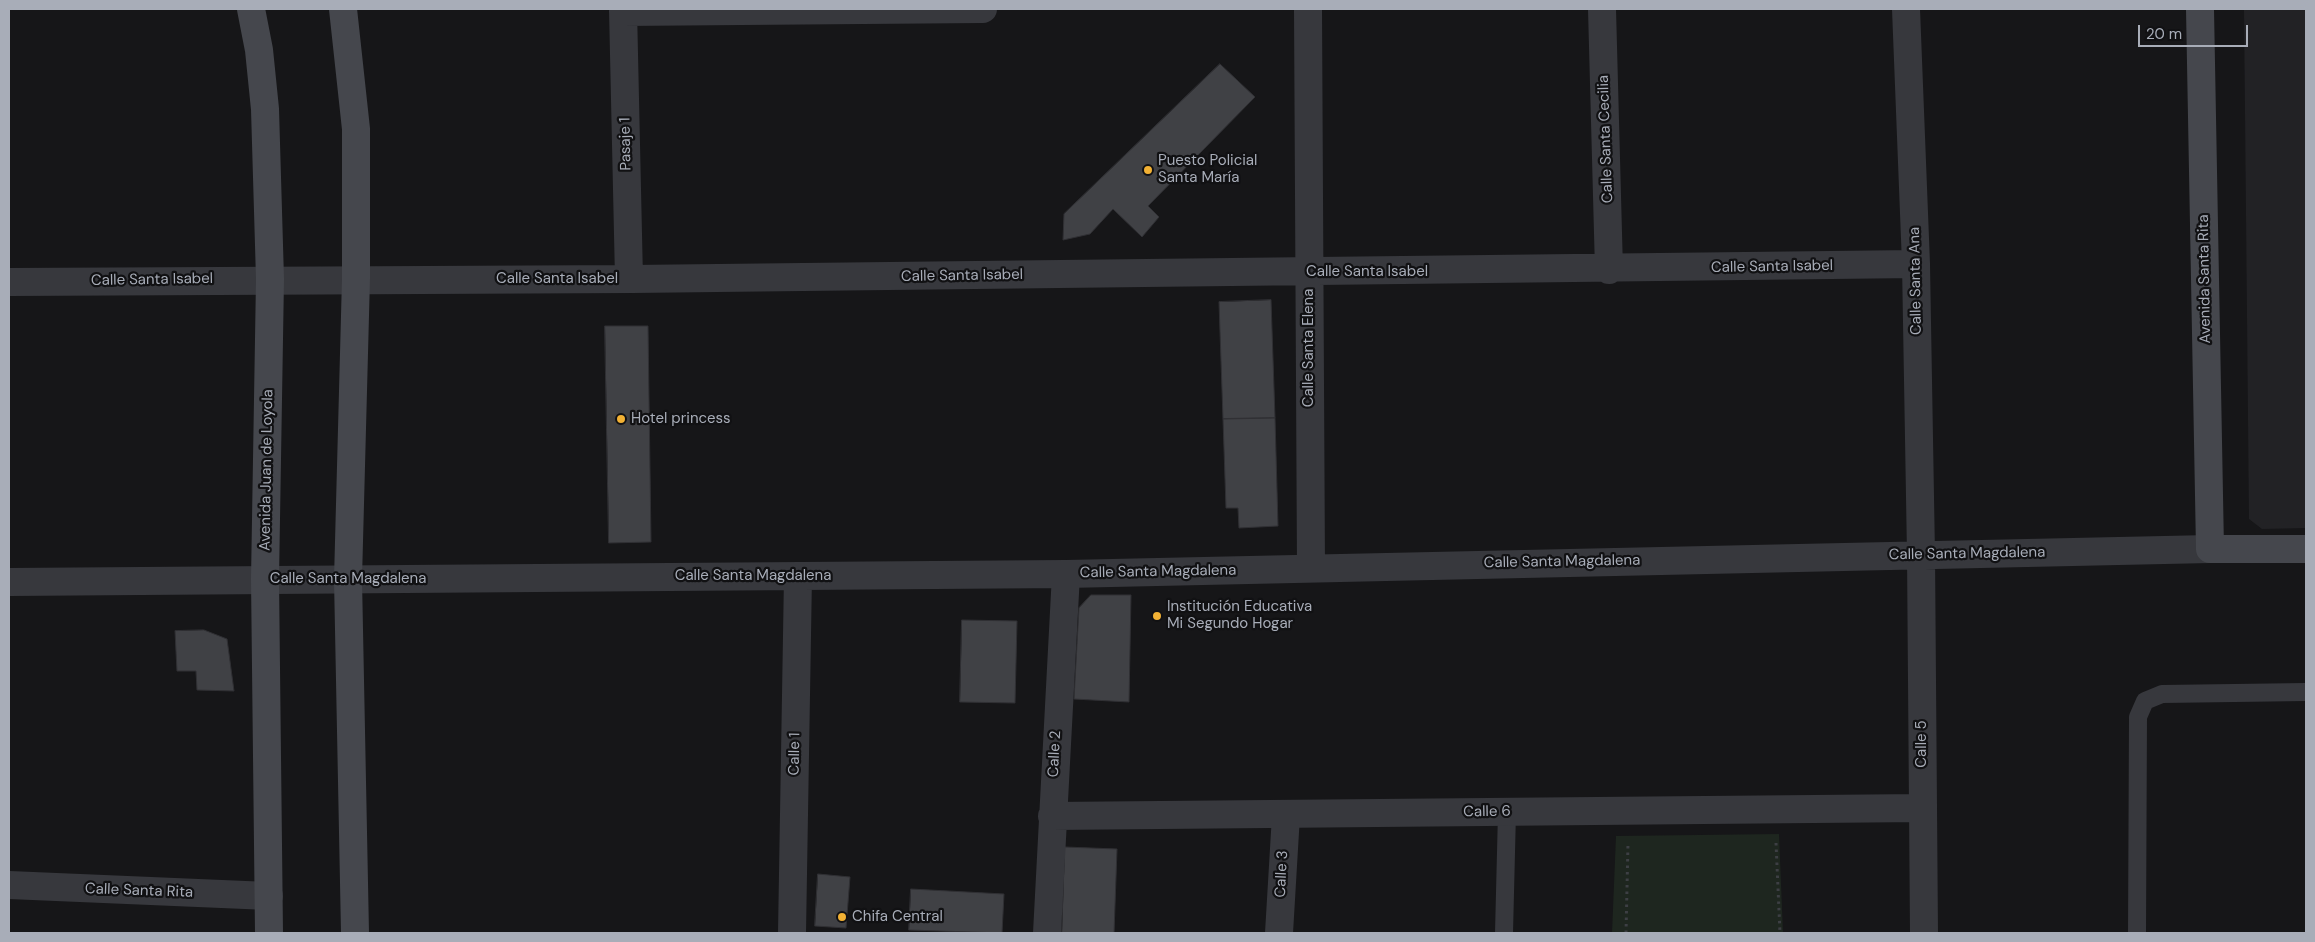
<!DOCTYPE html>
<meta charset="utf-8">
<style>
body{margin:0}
#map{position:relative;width:2315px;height:942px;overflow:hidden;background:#161618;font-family:"DM Sans",sans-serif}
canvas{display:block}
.frame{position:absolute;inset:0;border:10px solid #a8adb8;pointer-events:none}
.scale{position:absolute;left:2138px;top:25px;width:110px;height:22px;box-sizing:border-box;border:2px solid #a8adb8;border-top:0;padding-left:6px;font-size:15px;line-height:18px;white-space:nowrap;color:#a8adb8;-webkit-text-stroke:4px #111113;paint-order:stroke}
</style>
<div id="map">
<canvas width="2315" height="942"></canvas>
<div class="frame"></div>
<div class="scale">20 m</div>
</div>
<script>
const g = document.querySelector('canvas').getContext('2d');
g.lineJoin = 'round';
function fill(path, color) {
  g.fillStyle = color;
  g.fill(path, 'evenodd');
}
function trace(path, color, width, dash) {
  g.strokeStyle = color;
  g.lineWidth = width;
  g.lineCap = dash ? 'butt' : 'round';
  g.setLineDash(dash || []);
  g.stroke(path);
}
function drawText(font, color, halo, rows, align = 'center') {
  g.font = font + ' "DM Sans",sans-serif';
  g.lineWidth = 4.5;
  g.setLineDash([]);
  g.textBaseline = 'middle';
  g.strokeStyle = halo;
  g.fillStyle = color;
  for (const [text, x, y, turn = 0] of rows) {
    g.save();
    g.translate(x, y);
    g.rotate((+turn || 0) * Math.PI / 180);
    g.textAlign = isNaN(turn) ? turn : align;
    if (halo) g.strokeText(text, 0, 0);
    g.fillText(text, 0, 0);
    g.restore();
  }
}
fill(new Path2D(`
 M2244 9H2306V528L2262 529 2249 519Z`), '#222225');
fill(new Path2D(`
 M1779 834 1783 933H1612L1616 836Z`), '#1e261f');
const building = new Path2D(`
 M1220 64 1255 97 1148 206 1159 217 1142 237 1113 209 1090 234 1063 240 1064 214Z
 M1271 300 1275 418 1223 419 1219 302Z
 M605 326H648L651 542 609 543Z
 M1275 418 1278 526 1239 528 1238 508H1226L1223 419Z
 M1091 595H1131L1129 702 1074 699 1079 608Z
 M962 620 1017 621 1015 703 960 702Z
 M204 630 227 639 234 691 197 690 196 671H177L175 631Z
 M1065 847 1117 849 1114 933H1062Z
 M818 874 850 877 846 928 815 926Z
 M911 889 1004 894 1002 933 909 930Z`);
fill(building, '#404145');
trace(building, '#303034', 1);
trace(new Path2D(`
 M1776 843 1780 933
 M1626 933 1628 843`), '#3d3f44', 3, [2.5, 4]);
trace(new Path2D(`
 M1504 933 1507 812
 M2137 933 2138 717 2145 701 2162 694 2306 692`), '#37383d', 18);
trace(new Path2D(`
 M623 9 629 279
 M1308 9 1311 568
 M1602 9 1609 270
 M1906 9 1916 264 1921 554 1924 933
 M623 12 983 9
 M9 282C216 280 424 280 632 279 1060 277 1488 272 1916 264
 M9 582 1066 574 2210 549
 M1052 816 1922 808
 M9 885 269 896
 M792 933 798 576
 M1047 933 1066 574
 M1279 933 1286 815`), '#37383d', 28);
trace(new Path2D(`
 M251 9 259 50 265 109 270 279 265 579 269 933
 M343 9 356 129V278L348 579 355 933
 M2200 9 2210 549H2306`), '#45474d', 28);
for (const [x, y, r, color] of [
 [1148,170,5,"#f2b134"],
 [621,419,5,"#f2b134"],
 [1157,616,5,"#f2b134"],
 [842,917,5,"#f2b134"]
]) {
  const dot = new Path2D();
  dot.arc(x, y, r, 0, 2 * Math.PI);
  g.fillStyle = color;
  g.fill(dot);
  trace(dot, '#111113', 2);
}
drawText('15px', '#a8adb8', '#111113', [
 ["Calle Santa Cecilia",1606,139,-92],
 ["Pasaje 1",626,144,-91],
 ["Calle Santa Isabel",1772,267,-1],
 ["Calle Santa Isabel",1367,272],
 ["Calle Santa Isabel",962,276,-1],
 ["Calle Santa Isabel",557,279],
 ["Avenida Santa Rita",2205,279,-91],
 ["Calle Santa Isabel",152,280,-1],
 ["Calle Santa Ana",1916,281,-91],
 ["Calle Santa Elena",1309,348,-90],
 ["Avenida Juan de Loyola",267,470,-89],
 ["Calle Santa Magdalena",1967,554,-1],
 ["Calle Santa Magdalena",1562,562,-1],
 ["Calle Santa Magdalena",1158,572,-1],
 ["Calle Santa Magdalena",753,576],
 ["Calle Santa Magdalena",348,579],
 ["Calle 5",1922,744,-90],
 ["Calle 1",795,754,-89],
 ["Calle 2",1055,754,-87],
 ["Calle 6",1487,812,-1],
 ["Calle 3",1282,874,-87],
 ["Calle Santa Rita",139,891,2]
]);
drawText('15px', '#a8adb8', '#111113', [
 ["Puesto Policial",1158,161],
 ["Santa María",1158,178],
 ["Hotel princess",631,419],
 ["Institución Educativa",1167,607],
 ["Mi Segundo Hogar",1167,624],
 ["Chifa Central",852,917]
], 'left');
</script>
